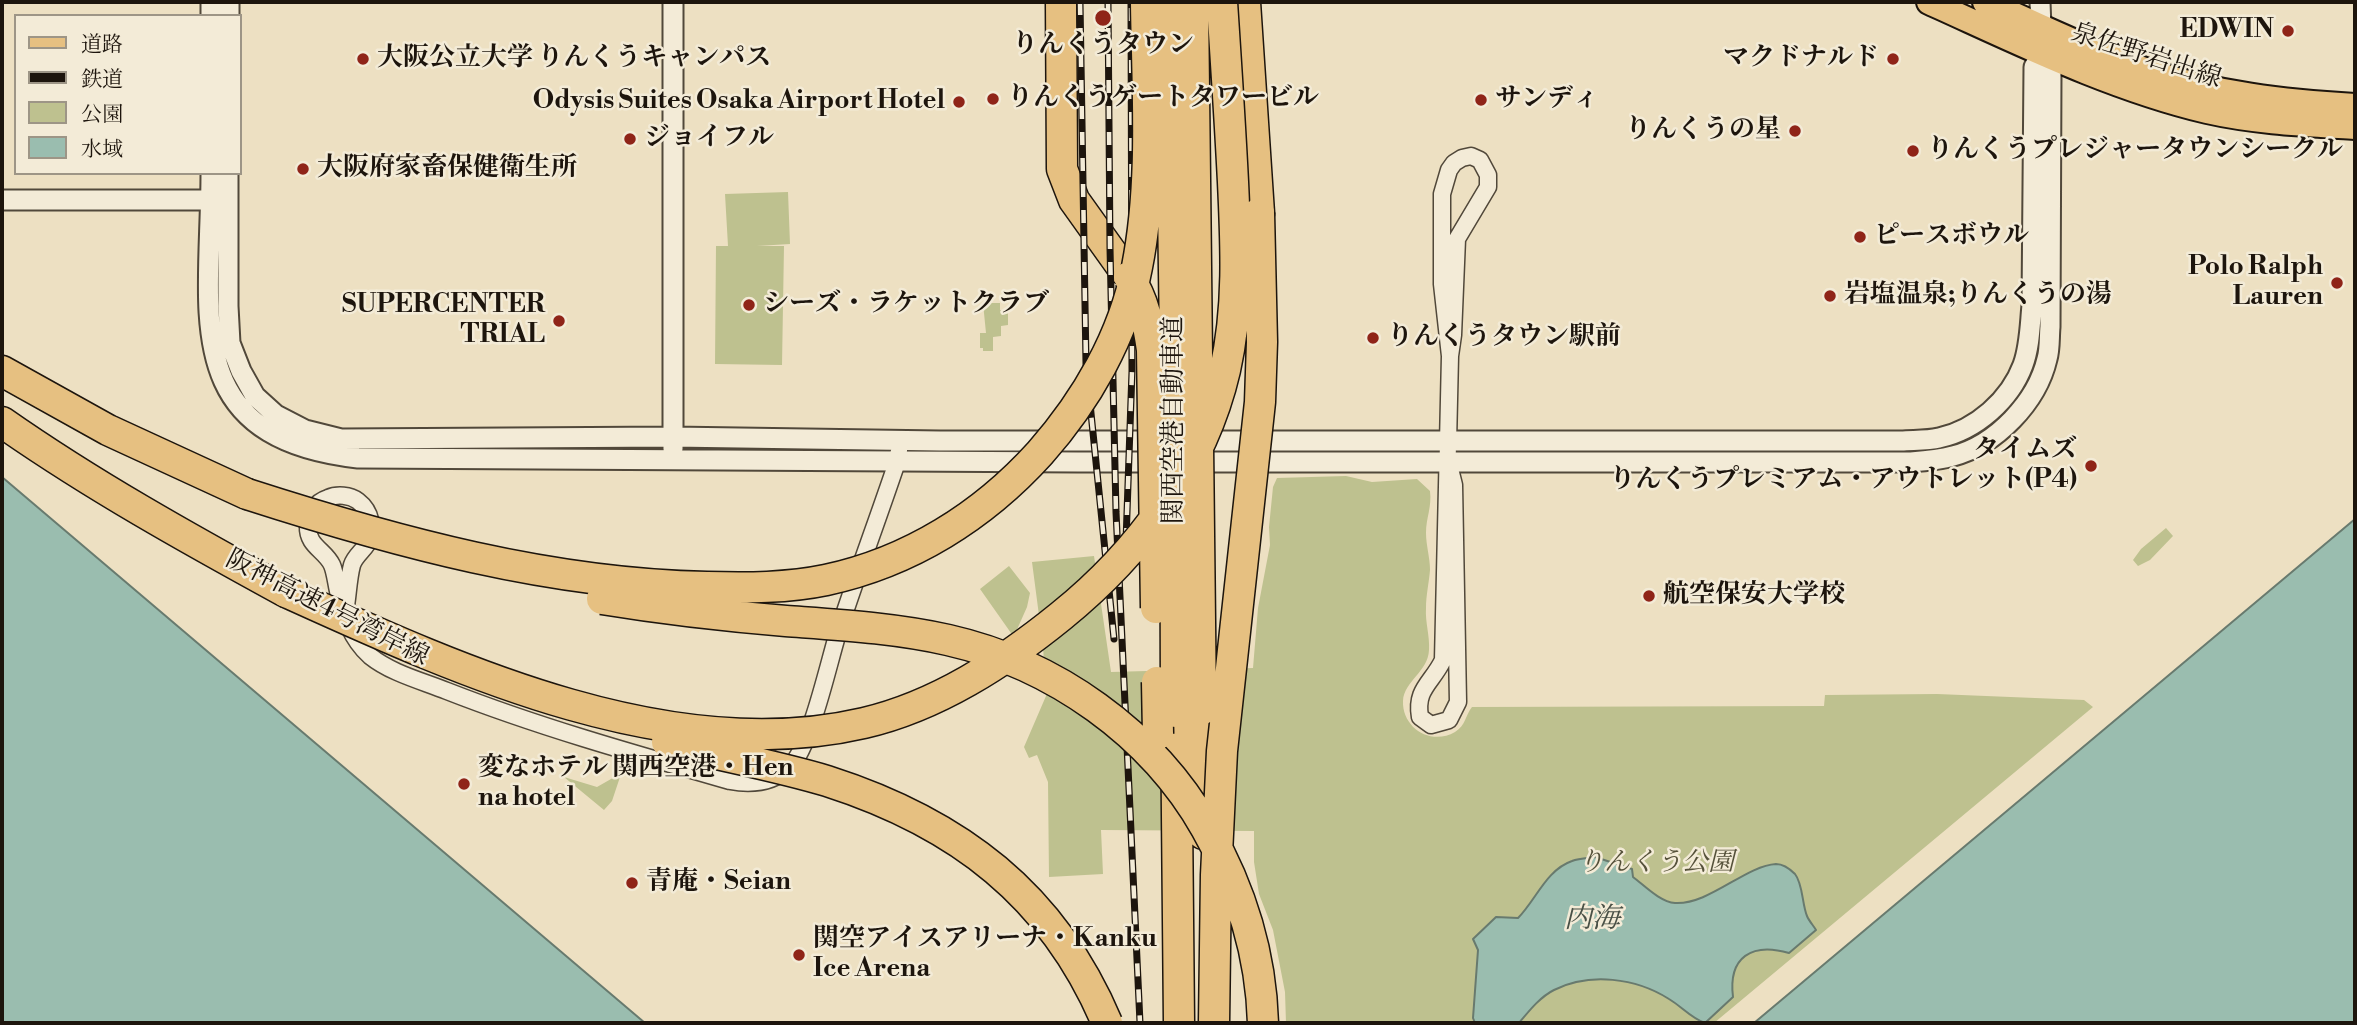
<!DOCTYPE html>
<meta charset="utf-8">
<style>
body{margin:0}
#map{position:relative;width:2357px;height:1025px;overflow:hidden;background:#ede0c2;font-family:"Libre Bodoni","Noto Serif JP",serif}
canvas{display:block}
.frame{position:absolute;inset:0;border:4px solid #1d150d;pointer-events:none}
.legend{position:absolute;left:14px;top:14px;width:228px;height:161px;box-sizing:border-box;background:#f3ebd7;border:2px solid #9d9586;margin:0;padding:9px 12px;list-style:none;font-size:21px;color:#1d150d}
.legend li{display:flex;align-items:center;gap:14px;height:35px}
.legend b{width:35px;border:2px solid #9d9586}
</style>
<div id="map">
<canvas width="2357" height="1025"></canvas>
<div class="frame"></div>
<ul class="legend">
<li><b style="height:9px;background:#e6c081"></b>道路</li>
<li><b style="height:9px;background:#1d150d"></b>鉄道</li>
<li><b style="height:19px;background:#bec18f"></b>公園</li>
<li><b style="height:19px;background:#9abdaf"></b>水域</li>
</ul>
</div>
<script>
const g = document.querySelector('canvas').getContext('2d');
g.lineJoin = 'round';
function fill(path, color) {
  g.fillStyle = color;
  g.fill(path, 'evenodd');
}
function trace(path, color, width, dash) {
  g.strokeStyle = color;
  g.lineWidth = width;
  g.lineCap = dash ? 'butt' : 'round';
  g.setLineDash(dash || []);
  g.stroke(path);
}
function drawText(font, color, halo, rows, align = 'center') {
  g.font = font + ' "Libre Bodoni","Noto Serif JP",serif';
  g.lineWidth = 5;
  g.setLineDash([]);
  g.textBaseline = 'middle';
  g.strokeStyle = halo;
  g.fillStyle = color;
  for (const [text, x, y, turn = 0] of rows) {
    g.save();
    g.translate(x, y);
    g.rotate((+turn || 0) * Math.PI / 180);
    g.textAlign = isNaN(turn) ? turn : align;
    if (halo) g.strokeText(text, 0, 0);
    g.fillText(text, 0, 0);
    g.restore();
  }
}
fill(new Path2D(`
 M788 192 790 244 757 246H784L782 365 715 364 716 246H728L725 194Z
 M983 303H1000V310H1008V325L1001 326V336L993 337V351H983V348H980V333H986Z
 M1346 476 1372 482 1417 479 1430 491C1432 507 1426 518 1426 533 1426 545 1430 558 1430 570 1429 583 1426 595 1426 608 1425 622 1430 636 1429 650 1428 672 1404 681 1403 701 1402 728 1431 746 1455 732 1466 725 1465 716 1472 707L1824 706 1825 695 1937 694 2084 700 2093 707 1714 1023H1286L1285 992 1273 930 1259 894 1254 862V831L1101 830 1103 874 1049 877 1048 782 1037 755 1029 758 1024 747 1046 696 1043 646 1032 562 1094 556 1111 672 1253 668 1258 608 1270 545 1269 527 1273 487 1277 478Z
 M2166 528 2173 536 2150 560 2138 566 2133 560 2141 549Z
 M1009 566 1030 593 1027 607 1015 634 1011 633 980 589Z
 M618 775 620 777 612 801 604 810 564 777 597 787Z`), '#bec18f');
const water = new Path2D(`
 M2 477 645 1023H2Z
 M2355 519V1023H1754Z
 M1595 857 1632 869 1633 877C1644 885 1660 902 1675 903 1709 905 1745 866 1776 864 1784 864 1790 869 1795 874 1803 884 1802 904 1807 916 1809 921 1813 925 1816 930L1789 953C1752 942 1728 957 1733 997L1705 1023C1692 1019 1681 1006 1669 999 1636 978 1590 972 1554 990 1540 997 1529 1011 1519 1023H1475L1473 1018 1478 950 1473 939 1496 917 1518 918C1536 900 1546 870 1572 861 1579 858 1588 858 1595 857Z`);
fill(water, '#9abdaf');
trace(water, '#687a6e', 2);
const minor = new Path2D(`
 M1448 461 1454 485 1458 702 1449 720 1431 725 1420 717C1415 689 1432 683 1443 660L1450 356 1453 335 1457 239 1488 187V175L1480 160 1471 156 1462 158 1454 163 1449 170 1442 194V284L1450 356
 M345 612C348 597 348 580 352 565 355 556 362 552 367 544 375 529 371 511 358 501 350 495 337 494 328 498 316 502 308 513 308 526 307 546 325 550 332 565 335 572 336 582 338 591 343 615 351 639 370 656 391 673 422 681 447 691 539 727 635 754 730 781 752 785 773 783 790 767 810 747 828 666 837 636 855 580 876 524 895 468L899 451`);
const tertiary = new Path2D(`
 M211 2V16
 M229 16V2
 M211 173C211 312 176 438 358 458L1078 462H1910C1924 461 1939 460 1953 456 1996 445 2037 402 2047 359 2050 349 2049 337 2050 327L2051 71 2042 53 2040 2
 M228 173V306L230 343 241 371 255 396 276 415 305 430 341 439 673 437 940 441H1901C1913 440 1927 441 1939 438 1976 430 2010 400 2023 365 2030 346 2030 325 2032 305L2034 67 2042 53
 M2 200H221
 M673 449V2`);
const primary = new Path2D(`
 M1929 2C2020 43 2110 88 2207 111 2255 122 2306 124 2355 127
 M1985 2C2039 25 2092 52 2148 71 2215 94 2285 102 2355 106`);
const motorway = new Path2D(`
 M1061 2 1062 169 1074 200 1124 270
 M1245 2 1259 213
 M2 371 108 430 247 494
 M2 422C92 485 189 539 286 592
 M1201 710 1203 834
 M1176 712 1179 1023`);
trace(minor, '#51483a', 19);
trace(tertiary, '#51483a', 23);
trace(primary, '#1d150d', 28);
trace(motorway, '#1d150d', 33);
trace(minor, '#f3ebd7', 16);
trace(tertiary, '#f3ebd7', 19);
trace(primary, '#e6c081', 24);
trace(motorway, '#e6c081', 30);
const rail = new Path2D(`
 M1080 2 1086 364 1114 639
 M1108 2 1110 248 1116 512 1140 1023
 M1126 541 1132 371 1131 2`);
trace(rail, '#1d150d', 7);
trace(rail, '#f3ebd7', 4.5, [13]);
const motorwayBridge = new Path2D(`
 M1170 2 1175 338 1176 712
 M1193 2 1201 710
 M1129 277C1144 301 1148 322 1152 350L1156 608
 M247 494C396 542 550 584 707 587 747 588 788 588 826 580 910 562 983 516 1040 453 1086 401 1124 336 1137 267 1154 181 1147 89 1146 2
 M286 592C458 670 671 768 864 723 937 706 1003 663 1061 616 1139 553 1202 469 1225 370 1239 308 1236 245 1233 182 1230 122 1226 62 1222 2
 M602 599C663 609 724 616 786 621 840 625 895 628 948 640 1054 664 1152 733 1206 828 1241 889 1261 953 1263 1023
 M1157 682 1158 734
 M667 742C720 756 774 765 827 781 958 823 1053 895 1107 1023
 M1214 1023 1216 875 1222 751 1260 402 1262 342 1259 213`);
trace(motorwayBridge, '#1d150d', 33, []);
trace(motorwayBridge, '#e6c081', 30);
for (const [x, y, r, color] of [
 [1103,18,9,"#8f2418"],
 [2288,31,7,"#8f2418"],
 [363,59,7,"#8f2418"],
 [1893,59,7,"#8f2418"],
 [993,99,7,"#8f2418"],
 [1481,100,7,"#8f2418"],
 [959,102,7,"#8f2418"],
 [1795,131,7,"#8f2418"],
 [630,139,7,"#8f2418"],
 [1913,151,7,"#8f2418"],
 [303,169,7,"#8f2418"],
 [1860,237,7,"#8f2418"],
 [2337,283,7,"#8f2418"],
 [1830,296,7,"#8f2418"],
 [749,305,7,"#8f2418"],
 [559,321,7,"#8f2418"],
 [1373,338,7,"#8f2418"],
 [2091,466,7,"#8f2418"],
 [1649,596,7,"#8f2418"],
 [464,784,7,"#8f2418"],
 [632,883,7,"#8f2418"],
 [799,955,7,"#8f2418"]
]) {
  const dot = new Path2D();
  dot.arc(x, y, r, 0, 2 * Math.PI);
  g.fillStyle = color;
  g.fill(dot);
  trace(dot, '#f3ebd7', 2.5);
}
drawText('bold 26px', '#1d150d', '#f3ebd7', [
 ["EDWIN",2274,31,"right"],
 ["りんくうタウン",1103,46,"center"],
 ["大阪公立大学 りんくうキャンパス",377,59],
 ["マクドナルド",1879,59,"right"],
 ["りんくうゲートタワービル",1007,99],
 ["サンディ",1495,100],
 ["Odysis Suites Osaka Airport Hotel",945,102,"right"],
 ["りんくうの星",1781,131,"right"],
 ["ジョイフル",644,139],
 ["りんくうプレジャータウンシークル",1927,151],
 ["大阪府家畜保健衛生所",317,169],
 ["ピースボウル",1874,237],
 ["Polo Ralph",2323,268,"right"],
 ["Lauren",2323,298,"right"],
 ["岩塩温泉;りんくうの湯",1844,296],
 ["シーズ・ラケットクラブ",763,305],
 ["SUPERCENTER",545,306,"right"],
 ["TRIAL",545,336,"right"],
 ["りんくうタウン駅前",1387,338],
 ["タイムズ",2077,451,"right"],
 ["りんくうプレミアム・アウトレット(P4)",2077,481,"right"],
 ["航空保安大学校",1663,596],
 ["変なホテル 関西空港・Hen",478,769],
 ["na hotel",478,799],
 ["青庵・Seian",646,883],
 ["関空アイスアリーナ・Kanku",813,940],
 ["Ice Arena",813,970]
], 'left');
drawText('26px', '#1d150d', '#f3ebd7', [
 ["泉佐野岩出線",2146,57,18],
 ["関西空港自動車道",1175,420,-90],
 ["阪神高速4号湾岸線",327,609,27]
]);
drawText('italic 26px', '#55513a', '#f3ebd7', [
 ["りんくう公園",1656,864]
]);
drawText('italic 28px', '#495046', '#f3ebd7', [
 ["内海",1592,920]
]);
</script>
